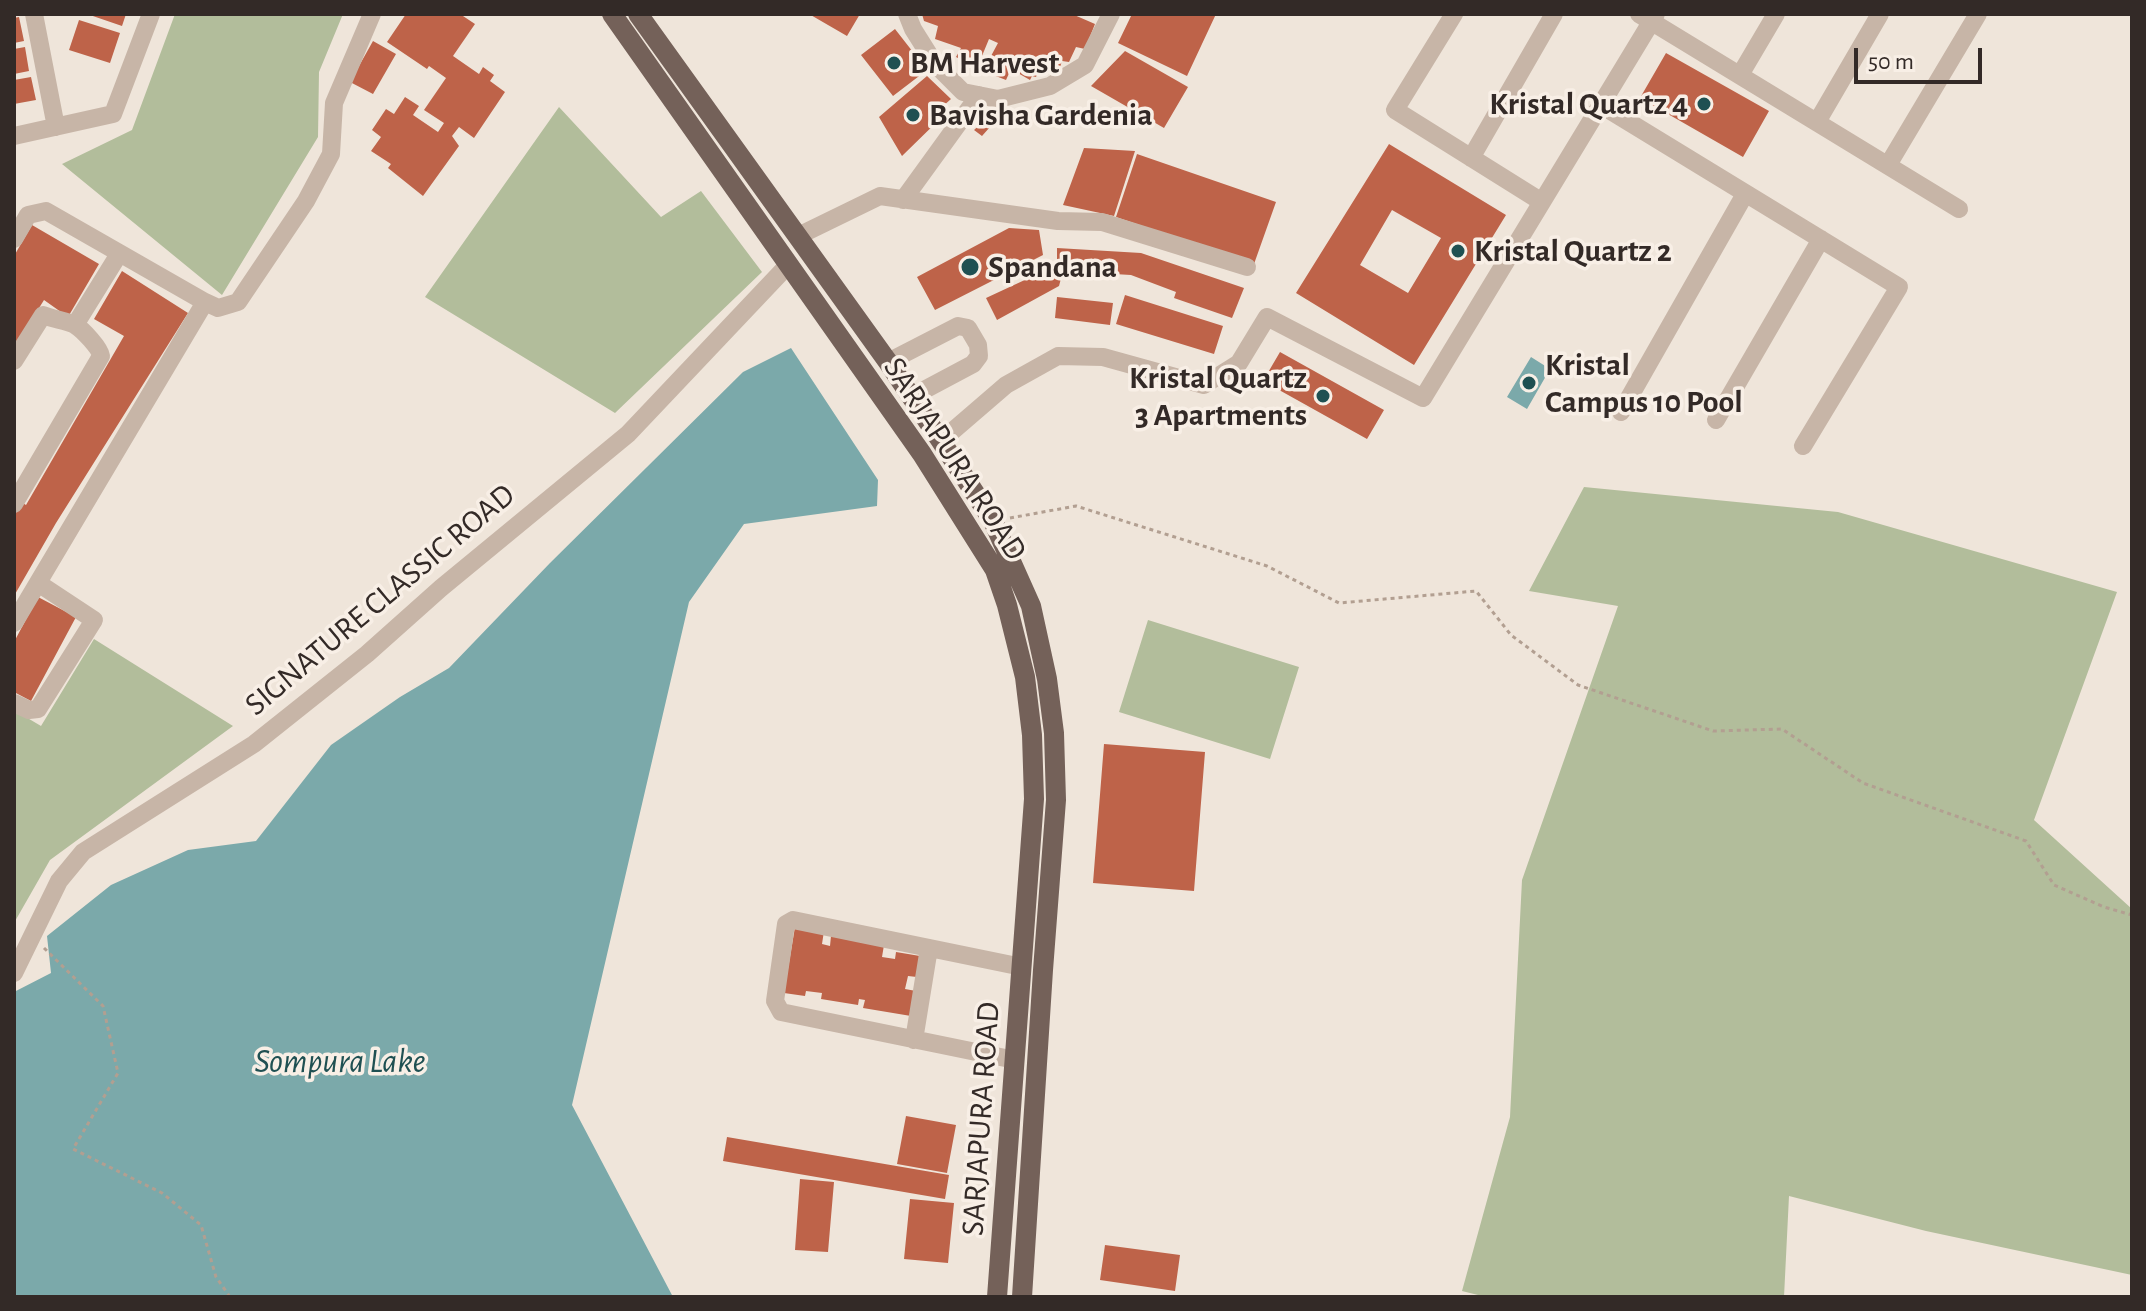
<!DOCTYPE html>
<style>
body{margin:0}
#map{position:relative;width:2146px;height:1311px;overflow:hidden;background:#efe5da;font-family:"Alegreya Sans",sans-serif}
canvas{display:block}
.frame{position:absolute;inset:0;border:16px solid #332a27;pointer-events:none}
.scale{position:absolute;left:1854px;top:48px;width:128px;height:36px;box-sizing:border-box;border:4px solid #332a27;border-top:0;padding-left:10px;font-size:24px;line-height:28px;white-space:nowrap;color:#332a27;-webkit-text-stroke:6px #f8efe6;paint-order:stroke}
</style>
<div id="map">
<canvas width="2146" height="1311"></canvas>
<div class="frame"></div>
<div class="scale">50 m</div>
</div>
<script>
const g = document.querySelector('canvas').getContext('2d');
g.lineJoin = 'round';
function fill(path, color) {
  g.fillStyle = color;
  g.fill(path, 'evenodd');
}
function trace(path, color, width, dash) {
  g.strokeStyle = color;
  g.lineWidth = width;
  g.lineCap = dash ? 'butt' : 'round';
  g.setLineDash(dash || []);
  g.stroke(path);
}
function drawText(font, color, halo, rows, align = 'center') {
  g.font = font + ' "Alegreya Sans",sans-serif';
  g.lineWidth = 7;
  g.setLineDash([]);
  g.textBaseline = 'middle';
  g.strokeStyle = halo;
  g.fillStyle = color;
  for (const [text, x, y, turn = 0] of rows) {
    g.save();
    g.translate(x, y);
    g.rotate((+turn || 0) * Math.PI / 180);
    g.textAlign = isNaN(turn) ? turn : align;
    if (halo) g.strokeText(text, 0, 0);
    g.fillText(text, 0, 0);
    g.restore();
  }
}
fill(new Path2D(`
 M175 14H343L319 72 318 137 222 295 62 164 132 130Z
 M559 107 661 217 701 191 762 272 615 413 425 297Z
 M1584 487 1838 512 2117 592 2034 820 2132 909V1275L1926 1231 1789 1196 1784 1297H1486L1462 1291 1510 1117 1522 880 1618 606 1529 591Z
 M1148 620 1299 667 1270 759 1119 712Z
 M94 639 233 726 50 860 14 923V710L41 726Z`), '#b2bd9b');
fill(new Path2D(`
 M791 348 878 480 877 506 744 524 689 602 572 1105 673 1297H14V992L51 973 47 936 111 885 188 850 256 841 331 745 400 697 449 668 550 563 743 372Z
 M1531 357 1550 369 1527 409 1507 397Z`), '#7ba9aa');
fill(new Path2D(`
 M87 14H126L122 26Z
 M406 14H460L475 24 453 56 479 74 483 67 494 75 490 81 505 92 474 138 459 127 452 136 459 146 423 196 388 168 391 164 371 151 381 137 372 130 386 109 394 114 405 97 419 106 413 115 438 132 444 123 424 110 446 78 429 66 427 69 387 42Z
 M809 14H860L847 36Z
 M922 14H1072L1095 24 1085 49 1076 47 1069 62 1062 61 1060 67 1042 63 1036 77 1032 76 1030 80 1011 69 1006 80 983 71 998 43 989 39 977 68 956 57 961 48 935 39 938 26 924 21Z
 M1132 14H1216L1187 76 1118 43Z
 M19 17 24 41 14 43V18Z
 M79 20 120 33 110 63 69 50Z
 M895 29 927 70 893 96 861 55Z
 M373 41 396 54 373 94 350 82Z
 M25 47 29 71 14 74V49Z
 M1125 51 1188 87 1164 128 1091 86Z
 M1666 53 1769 111 1743 157 1640 98Z
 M927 76 951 99 942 107 946 113 902 156 879 117Z
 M31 77 36 100 14 104V80Z
 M1006 113 1007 123 990 127 982 136 974 130 987 118Z
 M1389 144 1506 215 1414 365 1296 293ZM1392 210 1441 238 1408 293 1360 265Z
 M1084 148 1135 151 1114 216 1063 205Z
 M1137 154 1276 202 1254 264 1116 217Z
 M32 225 99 264 68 317 44 300 14 348V256Z
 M1009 228 1039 230 1043 255 935 310 917 277Z
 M1057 248 1141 253 1244 288 1232 318 1174 298 1176 292 1131 275 1063 271 1059 286 997 320 986 298 1057 265Z
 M122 271 188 313 56 523 14 596V507L18 500 26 505 124 336 94 319Z
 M1125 295 1223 326 1214 354 1116 324Z
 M1057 297 1113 303 1110 325 1055 318Z
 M1280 352 1384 410 1367 439 1263 381Z
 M38 597 76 617 31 701 14 692V642Z
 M1104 744 1205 752 1194 891 1093 883Z
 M795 927 824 931 822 944 830 946 831 936 884 945 882 957 895 959 896 952 920 956 917 977 908 976 905 989 916 991 911 1016 863 1008 865 1000 859 999 858 1005 821 999 822 993 806 991 805 996 784 993Z
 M906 1116 956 1125 947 1173 897 1164Z
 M727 1137 949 1175 945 1199 723 1161Z
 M800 1179 834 1182 828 1252 795 1250Z
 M910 1199 954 1203 948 1263 904 1259Z
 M1105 1245 1180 1255 1175 1291 1100 1280Z`), '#be6349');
trace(new Path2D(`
 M1010 518 1076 506 1267 566 1339 603 1476 591 1511 635 1578 685 1713 731 1782 729 1863 783 2026 841 2054 885 2104 907 2132 915
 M44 948 103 1006 118 1073 73 1149 162 1193 201 1225 216 1277 230 1297`), '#b29f91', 3, [4, 4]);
trace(new Path2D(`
 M34 14 56 127
 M907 14 913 29 935 64 963 92 998 99 1050 86 1085 65 1111 14
 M1454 14 1395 110 1542 202
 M1639 14 1959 209
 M1740 75 1776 14
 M1601 105 1899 287 1803 446
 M1817 122 1880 14
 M14 136 113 114 151 14
 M1471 158 1554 14
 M1888 165 1978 14
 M903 200 979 95
 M798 236 880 196 1058 221 1102 222 1247 267
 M14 239 28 215 46 211 205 302 218 308 238 302 306 201 331 154 334 103 372 14
 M75 325 119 254
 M14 361 43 315C52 319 68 321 75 325 83 330 100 348 101 356L14 504
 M888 362 958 326 968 328 978 345 979 356 973 364 911 397
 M1621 412 1745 194
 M1716 420 1821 239
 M941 441 1006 385 1058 356 1103 357 1204 385 1239 363 1267 317 1423 398 1656 14
 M14 623 205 302
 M14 703 29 710 38 709 94 620 38 583
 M14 973 59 881 83 852 254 744 367 654 441 588 628 434 789 264
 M914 1040 929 948
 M1015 1060 781 1012 775 1001 786 924 793 920 1022 967`), '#c7b5a7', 18);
trace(new Path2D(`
 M612 14 922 454 995 570 1007 605 1025 677 1032 735 1034 799 997 1297
 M638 14 888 362 941 441 993 521 1031 606 1047 679 1054 733 1056 800 1043 970 1022 1297`), '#746159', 20);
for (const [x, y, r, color] of [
 [894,63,8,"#1f5052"],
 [1704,104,8,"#1f5052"],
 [913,115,8,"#1f5052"],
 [1458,251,8,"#1f5052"],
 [970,267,10,"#1f5052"],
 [1529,383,8,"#1f5052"],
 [1323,396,8,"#1f5052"]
]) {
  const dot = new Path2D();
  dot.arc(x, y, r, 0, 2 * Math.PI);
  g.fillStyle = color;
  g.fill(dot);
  trace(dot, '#f8efe6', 3);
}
drawText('bold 32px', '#332a27', '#f8efe6', [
 ["BM Harvest",910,63],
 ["Kristal Quartz 4",1688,104,"right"],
 ["Bavisha Gardenia",929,115],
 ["Kristal Quartz 2",1474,251],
 ["Spandana",988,267],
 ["Kristal",1545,365],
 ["Campus 10 Pool",1545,402],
 ["Kristal Quartz",1307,378,"right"],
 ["3 Apartments",1307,415,"right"]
], 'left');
drawText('32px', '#332a27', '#f8efe6', [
 ["SARJAPURA ROAD",955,459,57],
 ["SIGNATURE CLASSIC ROAD",380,600,-40],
 ["SARJAPURA ROAD",981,1119,-86]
]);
drawText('italic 34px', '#1f5052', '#f8efe6', [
 ["Sompura Lake",340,1062]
]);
</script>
